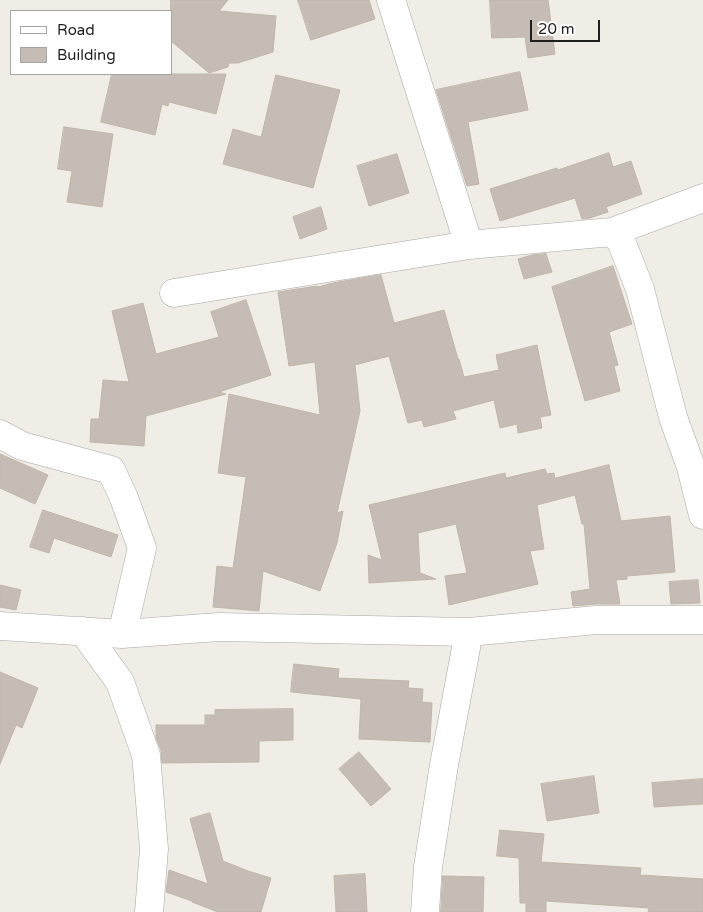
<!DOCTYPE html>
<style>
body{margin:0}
#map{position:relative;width:703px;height:912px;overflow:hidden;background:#f0ede6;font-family:"Varela Round",sans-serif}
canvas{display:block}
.legend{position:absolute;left:10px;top:10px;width:162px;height:65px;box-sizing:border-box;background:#fff;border:1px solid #a5a5a5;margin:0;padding:6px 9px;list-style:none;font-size:15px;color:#1f1f1f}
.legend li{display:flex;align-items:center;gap:10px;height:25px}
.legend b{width:25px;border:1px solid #a5a5a5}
.scale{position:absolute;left:530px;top:20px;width:70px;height:22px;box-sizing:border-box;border:2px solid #1f1f1f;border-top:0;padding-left:6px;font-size:15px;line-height:18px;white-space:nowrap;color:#1f1f1f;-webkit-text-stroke:4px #fff;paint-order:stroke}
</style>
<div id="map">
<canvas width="703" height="912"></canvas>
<ul class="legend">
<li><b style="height:6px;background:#fff"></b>Road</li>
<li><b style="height:14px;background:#c4bcb5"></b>Building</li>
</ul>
<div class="scale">20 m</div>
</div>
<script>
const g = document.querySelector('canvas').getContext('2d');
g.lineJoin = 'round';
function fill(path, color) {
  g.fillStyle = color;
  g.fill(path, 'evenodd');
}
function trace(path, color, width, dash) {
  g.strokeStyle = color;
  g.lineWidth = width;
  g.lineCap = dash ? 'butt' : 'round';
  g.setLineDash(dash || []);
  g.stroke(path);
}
const building = new Path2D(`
 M171 0H228L219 11 276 16 273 52 238 63H229L228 67 209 73 171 41Z
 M298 0H369L375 19 311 40Z
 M490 0H548L555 54 528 58 525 37 492 38Z
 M520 72 528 110 468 122 479 184 467 186 436 90Z
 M112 74H226L216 114 169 102 168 106 162 104 155 135 101 122Z
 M276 75 340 90 313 188 223 164 233 129 261 137Z
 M64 127 113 134 102 207 67 202 72 171 58 169Z
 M609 153 613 167 631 161 642 194 606 207 608 212 590 218 582 219 575 198 500 221 490 189 557 168V170Z
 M397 154 409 193 369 206 357 166Z
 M321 207 327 229 300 239 293 217Z
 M546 254 552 272 524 279 518 259 532 255Z
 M613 266 632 324 609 332 618 365 614 366 620 391 585 401 552 287Z
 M381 275 394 323 444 310 458 359H459L464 377 499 370 496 355 537 345 551 415 540 417 542 428 518 433 517 424 500 428 494 400 453 411 456 419 424 427 422 420 408 423 389 356 355 365 360 411 337 513 343 511 337 543 320 591 263 571 259 611 213 607 217 566 233 568 246 477 218 473 229 394 320 415 315 362 289 366 278 292 317 286 318 287 333 283Z
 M246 300 271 375 219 392 226 394 146 416 144 446 90 442 91 419H99L103 380 129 382 112 311 143 303 156 354 219 337 211 312Z
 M0 454 48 475 35 504 0 488Z
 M609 465 621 521 670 516 675 572 627 576V579L616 580 620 604H596L573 606 571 592 590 589 584 524H582L575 495 537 505 544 549 530 551 538 584 449 605 445 576 467 573 456 524 418 533 420 573 436 579 369 583 368 555 382 560 369 505 505 473 506 478 545 469 547 474 554 473 555 478Z
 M43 510 118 535 111 557 54 538 49 553 30 547Z
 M698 580 700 603 671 604 669 582Z
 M0 585 21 590 16 610 0 607Z
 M294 664 339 669 338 678 409 681 408 688 423 689 422 702 432 703 430 742 359 739 361 699 291 692Z
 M0 672 38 688 22 728 16 725 0 764Z
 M293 709V740L259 741V762L162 763 161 750 156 738V725H205V715H215V710Z
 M359 752 391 789 371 806 339 769Z
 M594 776 599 813 547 821 541 784Z
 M703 779V804L654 807 652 783Z
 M210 813 223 861 248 871 271 878 261 912H218L192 902V901L166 892 169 870 208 884 190 819Z
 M500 830 544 834 541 862 641 868 640 875 703 879V912H648L649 908 546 901V912H526V903H520L519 858 497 856Z
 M365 874 367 912H336L334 876Z
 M443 876 484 877 483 912H441Z`);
fill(building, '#c4bcb5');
trace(building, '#c1b5a8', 1);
const minor = new Path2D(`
 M391 0 469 245
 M612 232 703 198
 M174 293 469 245 612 232 621 241 640 289 673 417 691 467 703 515
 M0 434 22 446 111 470 124 498 142 548 122 634
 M0 626 122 634 219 627 469 632 596 620H703
 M83 631 120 682 146 755 154 849 149 912
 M425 912 428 867 444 765 469 632`);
trace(minor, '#a6a6a6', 29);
trace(minor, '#fff', 28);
</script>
